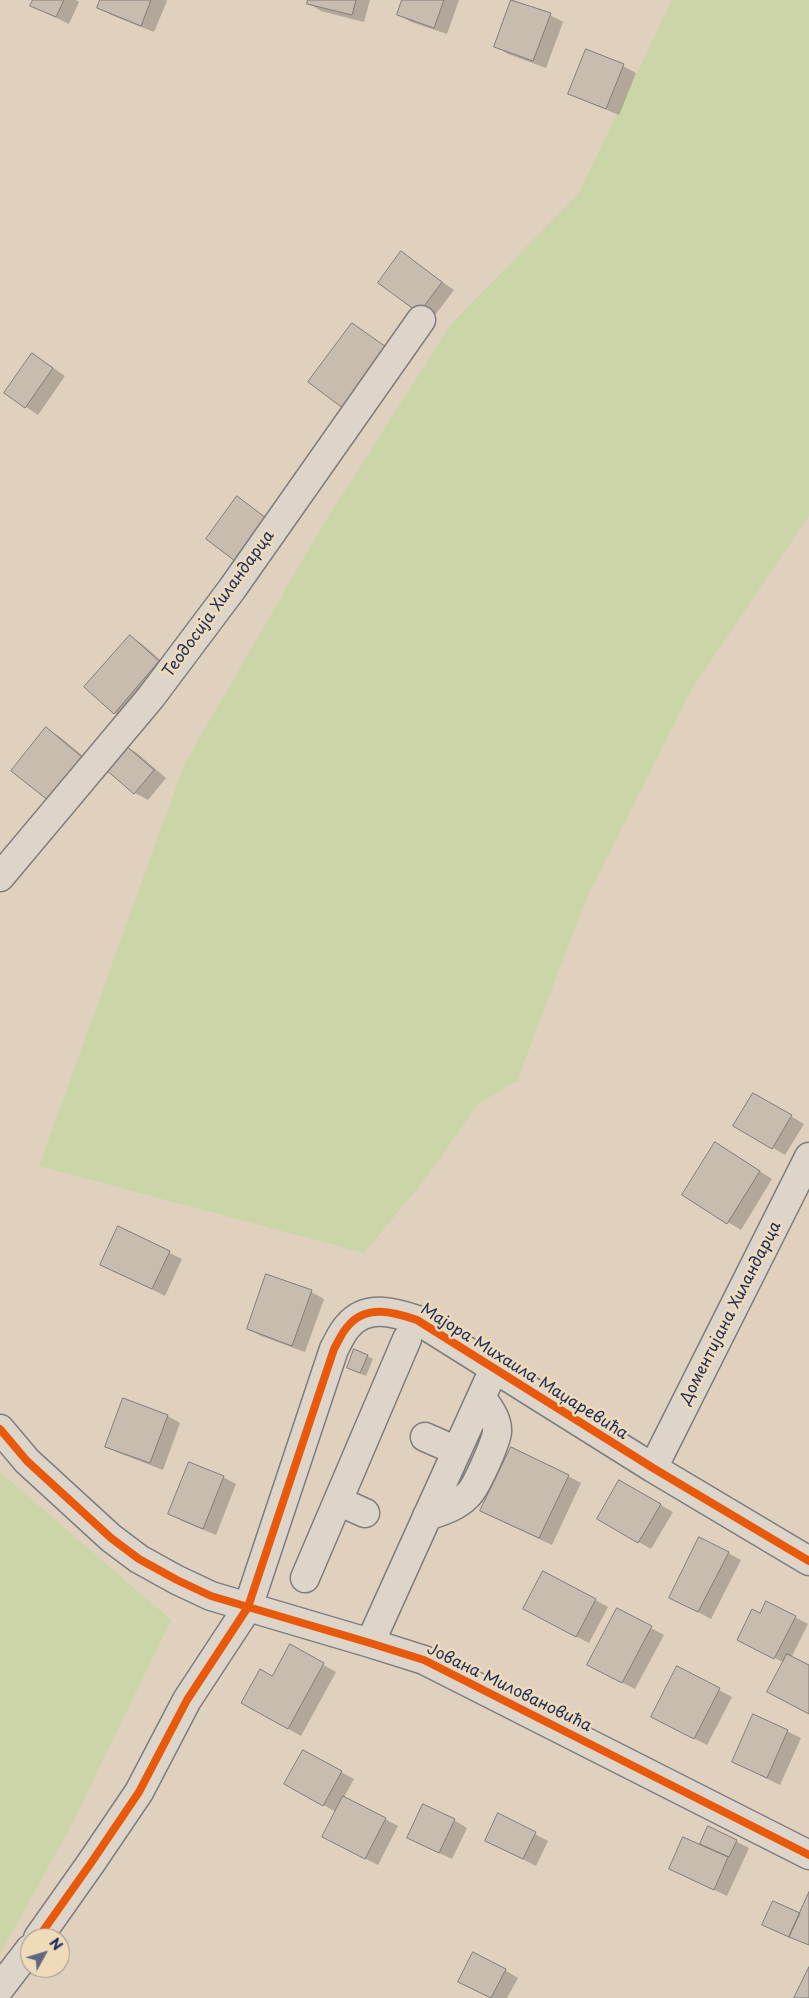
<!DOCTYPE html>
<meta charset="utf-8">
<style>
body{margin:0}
#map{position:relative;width:809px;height:1998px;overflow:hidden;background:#dfd1be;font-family:"Playpen Sans",sans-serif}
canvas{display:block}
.north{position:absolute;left:20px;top:1928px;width:50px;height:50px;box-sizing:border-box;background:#efdab9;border:1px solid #9a9695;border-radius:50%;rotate:51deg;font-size:14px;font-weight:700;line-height:20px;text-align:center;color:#1b2f5e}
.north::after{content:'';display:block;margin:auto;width:18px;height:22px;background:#606880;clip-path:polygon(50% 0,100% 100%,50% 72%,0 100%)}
</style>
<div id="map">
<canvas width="809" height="1998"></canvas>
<div class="north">N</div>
</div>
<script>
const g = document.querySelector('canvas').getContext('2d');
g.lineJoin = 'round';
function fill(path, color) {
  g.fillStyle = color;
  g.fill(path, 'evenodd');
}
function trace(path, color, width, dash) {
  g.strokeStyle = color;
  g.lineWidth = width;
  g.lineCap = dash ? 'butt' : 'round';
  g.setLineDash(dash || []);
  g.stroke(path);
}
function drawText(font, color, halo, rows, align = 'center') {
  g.font = font + ' "Playpen Sans",sans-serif';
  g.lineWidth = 5;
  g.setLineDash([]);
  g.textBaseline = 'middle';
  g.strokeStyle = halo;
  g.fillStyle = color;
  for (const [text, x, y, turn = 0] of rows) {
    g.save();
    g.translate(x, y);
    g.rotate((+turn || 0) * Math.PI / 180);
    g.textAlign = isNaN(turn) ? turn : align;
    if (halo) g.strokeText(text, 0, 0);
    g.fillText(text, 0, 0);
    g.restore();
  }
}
fill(new Path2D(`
 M672 0H809V516L693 687 586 899 517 1081 478 1104 429 1174 364 1253 39 1166 184 765 318 533 451 324 579 193Z
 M0 1472 171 1620 71 1826 0 1954Z`), '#cad6a7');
fill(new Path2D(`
 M34 0H76L79 2 69 24 32 6Z
 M101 0H166L167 1 154 32 111 15 99 7Z
 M309 0H370L364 22 321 11 308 3Z
 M403 0H459L447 34 411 22 398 14Z
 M512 0 550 15 563 22 546 68 508 54 495 46Z
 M623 66 636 73 619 115 583 100 570 93Z
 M401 253 454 290 432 319 419 312Z
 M45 362 65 376 38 415 5 393Z
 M237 498 282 529 252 570Z
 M130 636 142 644 171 669 127 720 115 713Z
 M46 729 59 736 95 766 50 800Z
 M124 746 137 753 166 778 148 800 135 793Z
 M754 1094 804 1124 785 1155 735 1125Z
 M728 1151 772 1179 741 1230 684 1195Z
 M119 1228 182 1259 165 1296 102 1264Z
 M311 1292 324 1299 305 1352 261 1336 248 1329Z
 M367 1356 373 1359 366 1376 354 1371Z
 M168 1416 180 1423 163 1470 119 1453 106 1446Z
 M568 1476 581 1483 552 1545 495 1518Z
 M223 1477 236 1484 216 1535 182 1521 170 1514Z
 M620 1482 673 1512 651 1549 599 1519Z
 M728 1553 741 1560 711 1619 683 1604Z
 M544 1572 608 1607 589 1643 537 1616Z
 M617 1610 664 1635 635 1689 602 1672Z
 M761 1615 795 1617 808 1624 791 1658 809 1666V1713L783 1662 769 1655Z
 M290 1646 336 1672 301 1736 243 1703 272 1678Z
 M678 1668 732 1697 707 1745 666 1724Z
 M754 1715 801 1738 780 1785 733 1762Z
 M304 1752 354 1779 344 1797 398 1826 378 1865 336 1844V1812L286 1784Z
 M499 1815 548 1841 536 1866 499 1847Z
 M454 1820 467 1828 452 1859 422 1845Z
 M709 1828 749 1848 727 1896 671 1869 700 1846Z
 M505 1970 518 1978 507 1998H490L472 1989Z`), '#0003');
const building = new Path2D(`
 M33 0H64L56 17 30 6Z
 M100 0H151L141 26 97 8Z
 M308 0H356L352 15 307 4Z
 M402 0H444L434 28 397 15Z
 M511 0 551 13 533 61 494 47Z
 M586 49 624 64 606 109 568 94Z
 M401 251 442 282 419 313 378 283Z
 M352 323 389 349 344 409 308 382Z
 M32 353 53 368 25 408 4 393Z
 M237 496 270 521 239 564 206 539Z
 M130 635 159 661 114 714 84 687Z
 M46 727 83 758 49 801 11 771Z
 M124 744 154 770 134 794 104 768Z
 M753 1093 792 1115 772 1149 733 1126Z
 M715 1142 760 1171 727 1224 682 1195Z
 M118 1226 170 1251 152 1289 100 1265Z
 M266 1274 312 1290 292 1346 247 1329Z
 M354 1349 368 1355 360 1373 347 1368Z
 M123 1398 168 1415 150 1463 105 1447Z
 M511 1447 569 1475 539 1538 480 1511Z
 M189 1462 224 1476 203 1529 168 1514Z
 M619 1480 661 1504 638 1543 597 1519Z
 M699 1537 729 1552 698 1612 669 1598Z
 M543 1571 596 1599 576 1637 523 1609Z
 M766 1601 796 1616 774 1659 737 1640 752 1609 760 1613Z
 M617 1608 652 1626 622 1683 587 1665Z
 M290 1644 324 1663 288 1729 241 1703 260 1669 272 1676Z
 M787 1654 809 1665V1714L767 1692Z
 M677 1666 720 1688 694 1739 651 1717Z
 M753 1714 788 1730 767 1778 732 1762Z
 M303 1750 342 1771 323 1806 284 1784Z
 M343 1796 386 1818 365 1859 322 1837Z
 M423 1804 455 1819 439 1853 407 1838Z
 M498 1813 536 1832 523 1859 485 1841Z
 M708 1826 737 1840 729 1857 700 1844Z
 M683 1837 728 1857 714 1890 669 1869Z
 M809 1892V1945L789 1937Z
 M773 1901 800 1913 789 1937 762 1925Z
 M473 1952 506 1969 491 1998 458 1982Z
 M809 1967V1998H794Z`);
fill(building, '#c8bcae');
trace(building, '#7f7d7d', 1);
const minor = new Path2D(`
 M0 877 151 697 232 589 421 320
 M0 1429 27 1461 111 1538 139 1559 177 1580 211 1596 370 1643 424 1660 809 1855
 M425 1437 457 1451
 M653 1468 809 1157
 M338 1501 365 1513
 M427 1516C443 1511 456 1507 468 1495 476 1488 496 1442 497 1432 498 1419 489 1407 481 1398
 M305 1578 407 1339
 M370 1643 488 1382
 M38 1938 91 1863 139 1792 187 1700 248 1607 334 1349C338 1342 342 1332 348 1326 366 1304 394 1312 417 1320L653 1468 809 1561
 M0 1988 30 1949`);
trace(minor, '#7f7d7d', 31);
trace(minor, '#ddd5c9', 28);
trace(new Path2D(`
 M0 1429 27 1461 111 1538 139 1559 177 1580 211 1596 370 1643 424 1660 809 1855
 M38 1938 91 1863 139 1792 187 1700 248 1607 334 1349C338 1342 342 1332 348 1326 366 1304 394 1312 417 1320L653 1468 809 1561`), '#e8590c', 8);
drawText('16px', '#1b2f5e', '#efdab9', [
 ["Теодосија Хиландарца",219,604,-54],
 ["Доментијана Хиландарца",731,1313,-63],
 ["Мајора Михаила Маџаревића",524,1372,32],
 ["Јована Миловановића",509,1688,26]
]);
</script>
